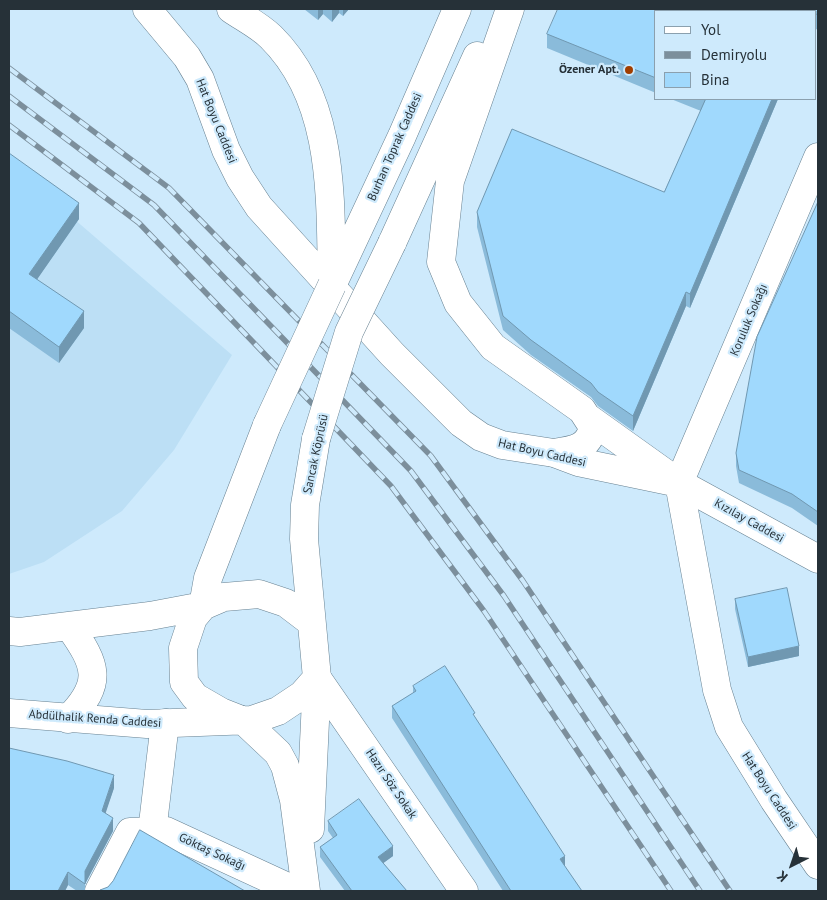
<!DOCTYPE html>
<meta charset="utf-8">
<style>
body{margin:0}
#map{position:relative;width:827px;height:900px;overflow:hidden;background:#ceeafc;font-family:"PT Sans",sans-serif}
canvas{display:block}
.frame{position:absolute;inset:0;border:10px solid #263138;pointer-events:none}
.legend{position:absolute;left:654px;top:10px;width:162px;height:90px;box-sizing:border-box;background:#ceeafc;border:1px solid #8ba0ae;margin:0;padding:6px 9px;list-style:none;font-size:15px;color:#263138}
.legend li{display:flex;align-items:center;gap:10px;height:25px}
.legend b{width:25px;border:1px solid #8ba0ae}
.north{position:absolute;left:767px;top:840px;width:50px;height:50px;-webkit-text-stroke:4px #ceeafc;paint-order:stroke;rotate:221deg;font-size:14px;font-weight:700;line-height:20px;text-align:center;color:#263138}
.north::after{content:'';display:block;margin:auto;width:18px;height:22px;background:#263138;clip-path:polygon(50% 0,100% 100%,50% 72%,0 100%)}
</style>
<div id="map">
<canvas width="827" height="900"></canvas>
<div class="frame"></div>
<ul class="legend">
<li><b style="height:6px;background:#fff"></b>Yol</li>
<li><b style="height:6px;background:#7c8f9c"></b>Demiryolu</li>
<li><b style="height:14px;background:#a0d9fd"></b>Bina</li>
</ul>
<div class="north">K</div>
</div>
<script>
const g = document.querySelector('canvas').getContext('2d');
g.lineJoin = 'round';
function fill(path, color) {
  g.fillStyle = color;
  g.fill(path, 'evenodd');
}
function trace(path, color, width, dash) {
  g.strokeStyle = color;
  g.lineWidth = width;
  g.lineCap = dash ? 'butt' : 'round';
  g.setLineDash(dash || []);
  g.stroke(path);
}
function drawText(font, color, halo, rows, align = 'center') {
  g.font = font + ' "PT Sans",sans-serif';
  g.lineWidth = 4.5;
  g.setLineDash([]);
  g.textBaseline = 'middle';
  g.strokeStyle = halo;
  g.fillStyle = color;
  for (const [text, x, y, turn = 0] of rows) {
    g.save();
    g.translate(x, y);
    g.rotate((+turn || 0) * Math.PI / 180);
    g.textAlign = isNaN(turn) ? turn : align;
    if (halo) g.strokeText(text, 0, 0);
    g.fillText(text, 0, 0);
    g.restore();
  }
}
fill(new Path2D(`
 M9 163 232 355 174 450 122 511 44 562 9 574Z`), '#bcdff5');
const street = new Path2D(`
 M818 157 679 483 818 559
 M317 678 464 891
 M152 832 165 723
 M99 891 130 832 166 831 296 891`);
const secondary = new Path2D(`
 M147 9 187 57 200 79 226 150 240 178 259 207 392 354 461 423 481 437 502 445 554 453 578 462 679 483 717 690 729 727 774 800 818 865`);
const primary = new Path2D(`
 M231 9C244 18 260 26 271 37 336 101 330 201 332 285
 M510 9 450 181 441 262 458 303 493 347 582 410 593 427C589 448 574 450 554 453
 M392 243 477 56
 M335 279 402 136 457 9
 M588 418 679 483
 M267 425 208 578 203 606 193 618 183 648 184 682 195 697 221 712 244 721 278 753 285 766 294 800 306 891
 M9 631 20 632 150 616 203 606 224 597 259 594 286 603 311 622
 M9 713 147 724 252 720 278 711 302 695 317 678
 M68 719C104 683 97 665 69 626
 M310 829 317 678 304 539 305 505 316 439`);
trace(street, '#678191', 29);
trace(secondary, '#678191', 29);
trace(primary, '#678191', 29);
trace(street, '#fff', 28);
trace(secondary, '#fff', 28);
trace(primary, '#fff', 28);
const rail = new Path2D(`
 M9 68 169 188 431 456 523 581 730 891
 M9 96 154 205 411 471 504 596 700 891
 M9 125 139 223 391 486 484 611 671 891`);
trace(rail, '#7c8f9c', 5.5);
trace(rail, '#ceeafc', 4, [11]);
const primaryBridge = new Path2D(`
 M267 425 332 285
 M316 439 349 332 392 243`);
trace(primaryBridge, '#678191', 29, []);
trace(primaryBridge, '#fff', 28);
fill(new Path2D(`
 M304 9H349L343 16 339 13 332 22 323 14 318 20Z
 M818 9V30L816 29V11Z
 M656 11V93L547 48V34Z
 M671 99H778L690 308 686 306 633 431 598 406 591 397 531 355 503 330 477 227V212L664 192 701 111Z
 M9 153 79 219 37 279 84 328 59 363 9 328Z
 M818 202V526L792 508 739 483 736 466V453Z
 M735 599 799 656 748 667 735 609Z
 M413 686 475 717 565 867 582 891H503L392 718V706L413 693Z
 M114 788 105 813 113 831 85 884V891H77L68 885 65 891H9Z
 M328 821 393 856 383 863 407 891H345L320 857V847L333 838 328 831Z`), '#8abbda');
fill(new Path2D(`
 M318 9H323V14L318 20Z
 M332 9H339V13L332 22Z
 M343 9H349L343 16Z
 M772 99H778L690 308V294Z
 M79 203V219L29 291V274Z
 M686 292V306L633 431V416Z
 M84 311V328L59 363V347Z
 M799 646V656L748 667V657Z
 M114 775V788L102 824V811Z
 M113 818V831L85 884V891V871Z
 M393 846V856L378 867V857Z
 M565 856V868L560 859Z
 M68 872V885L65 891H58Z`), '#7098b1');
const building = new Path2D(`
 M558 9H656L662 11H656V78L547 34Z
 M744 9H818V15L816 14V11H743Z
 M706 99H772L690 294 686 292 633 416 598 392 591 383 531 340 503 316 477 212 512 129 664 192Z
 M9 153 79 203 29 274 84 311 59 347 9 311Z
 M818 202V512L792 494 739 470 736 453 757 337Z
 M787 588 799 646 748 657 735 599Z
 M445 666 475 713 473 714 565 856 560 859 582 891H511L392 706 416 691 413 686Z
 M9 748 67 761 114 775 102 811 113 818 85 871V884L68 872 58 891H9Z
 M359 799 393 846 378 857 407 891H352L320 847 337 835 328 821Z
 M140 830 245 891H102L100 890 108 887 113 881Z`);
fill(building, '#a0d9fd');
trace(building, '#7098b1', 1);
for (const [x, y, r, color] of [
 [629,70,5,"#a13e00"]
]) {
  const dot = new Path2D();
  dot.arc(x, y, r, 0, 2 * Math.PI);
  g.fillStyle = color;
  g.fill(dot);
  trace(dot, '#ceeafc', 2);
}
drawText('bold 12px', '#263138', '#ceeafc', [
 ["Özener Apt.",619,70]
], 'right');
drawText('12px', '#263138', '#ceeafc', [
 ["Hat Boyu Caddesi",216,121,68],
 ["Burhan Toprak Caddesi",395,147,-66],
 ["Koruluk Sokağı",749,320,-67],
 ["Hat Boyu Caddesi",542,453,13],
 ["Sancak Köprüsü",316,454,-78],
 ["Kızılay Caddesi",749,521,29],
 ["Abdülhalik Renda Caddesi",95,719,4],
 ["Hazır Söz Sokak",391,784,56],
 ["Hat Boyu Caddesi",769,791,57],
 ["Göktaş Sokağı",212,852,25]
]);
</script>
